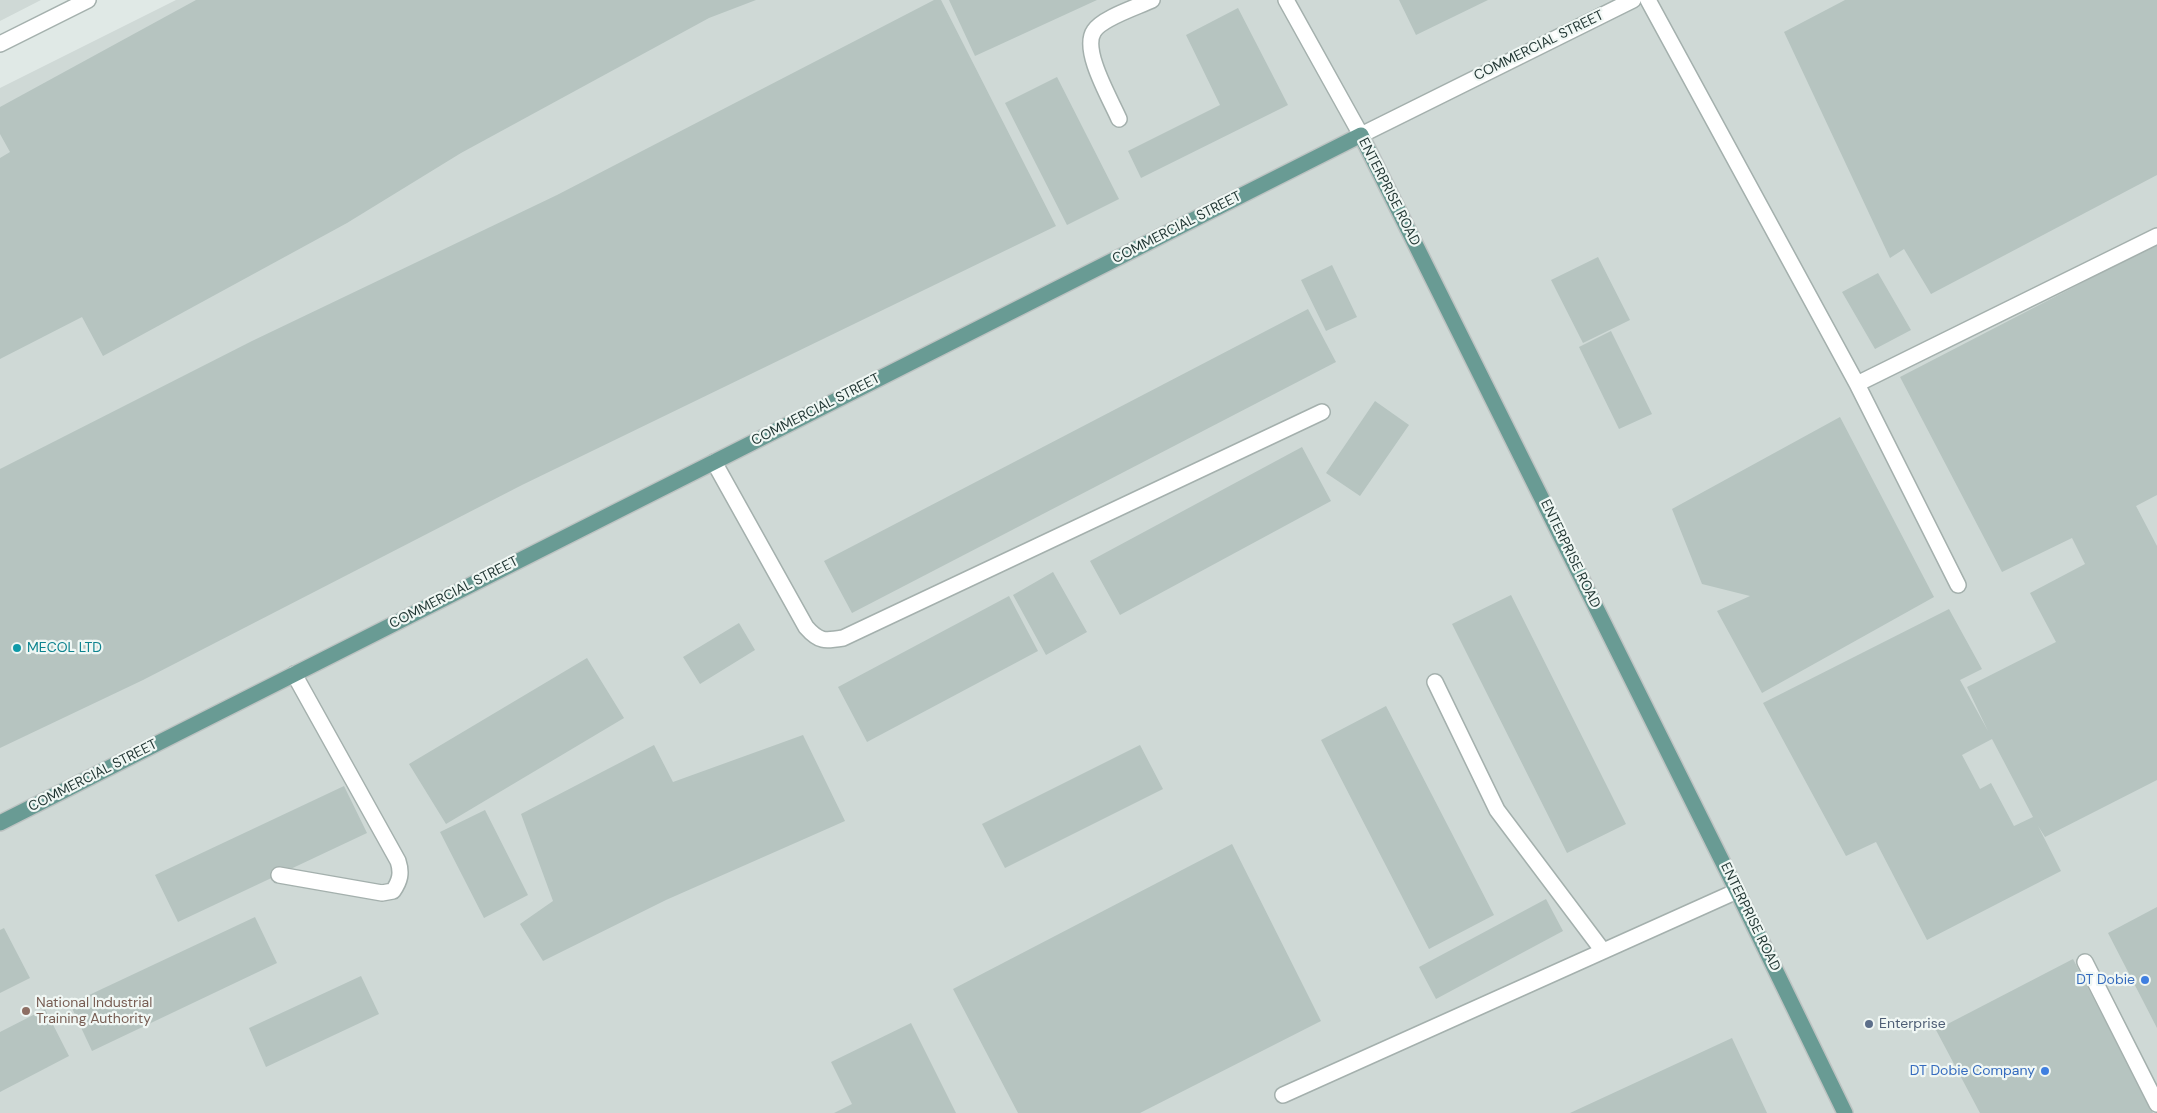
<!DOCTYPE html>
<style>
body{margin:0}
canvas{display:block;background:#e0e9e6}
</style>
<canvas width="2157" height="1113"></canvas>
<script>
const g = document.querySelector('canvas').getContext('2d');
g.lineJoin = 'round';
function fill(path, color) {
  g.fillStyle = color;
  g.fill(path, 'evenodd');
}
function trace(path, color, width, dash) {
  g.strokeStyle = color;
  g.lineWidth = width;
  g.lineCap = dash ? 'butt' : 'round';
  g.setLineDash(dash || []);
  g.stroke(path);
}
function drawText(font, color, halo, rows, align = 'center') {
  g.font = font + ' "DM Sans",sans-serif';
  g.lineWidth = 4.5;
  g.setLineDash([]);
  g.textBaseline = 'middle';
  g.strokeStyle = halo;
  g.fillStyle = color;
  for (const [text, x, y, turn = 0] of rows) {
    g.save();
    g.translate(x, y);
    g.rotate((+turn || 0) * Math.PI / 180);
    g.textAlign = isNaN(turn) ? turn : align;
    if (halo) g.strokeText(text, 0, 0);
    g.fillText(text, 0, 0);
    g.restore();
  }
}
fill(new Path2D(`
 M0 0H41L0 21Z
 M176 0H2157V1113H0V88Z`), '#cfd9d6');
fill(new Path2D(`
 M196 0H756L709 18 461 153 347 223 103 356 82 317 0 359V158L10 152 0 134V107Z
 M934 0H941L1056 226 522 485 143 680 0 748V469L252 341 557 195Z
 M949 0H1097L975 56Z
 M1399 0H1488L1416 35Z
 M1845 0H2157V175L1931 294 1904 249 1890 258 1784 32Z
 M1238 8 1288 105 1141 178 1128 151 1220 105 1186 35Z
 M1057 77 1119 199 1067 225 1005 103Z
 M2157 244V495L2136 506 2157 546V780L2045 837 2038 826 2061 871 1927 940 1876 842 1846 856 1763 703 1949 609 1982 669 1960 680 1988 731 1967 687 2056 642 2030 593 2085 564 2072 538 2002 572 1900 377ZM1992 739 2033 817 2014 826 1991 783 1980 789 1962 755Z
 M1598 257 1630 320 1583 343 1551 280Z
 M1332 265 1357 317 1326 331 1301 280Z
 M1878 273 1911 330 1875 349 1842 292Z
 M1308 309 1336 362 852 613 824 561Z
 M1611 331 1652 414 1619 429 1579 347Z
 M1375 401 1409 425 1360 496 1326 473Z
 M1840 417 1934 597 1762 693 1717 611 1750 596 1702 584 1672 509Z
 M1302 447 1331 501 1120 615 1090 561Z
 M1053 572 1087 632 1046 655 1013 595Z
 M1511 595 1626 824 1567 853 1452 624Z
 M1009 596 1038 651 867 742 838 687Z
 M739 623 755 650 700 684 683 657Z
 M587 658 624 718 446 824 409 764Z
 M1386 706 1494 915 1429 949 1321 740Z
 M803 735 845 821 666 900 543 961 520 924 553 901 521 814 654 745 673 782Z
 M1140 745 1163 789 1005 868 982 824Z
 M344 786 367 833 178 922 155 875Z
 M485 810 528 895 484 918 440 832Z
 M1232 844 1321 1021 1140 1113H1018L953 989Z
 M1546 899 1563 931 1436 999 1419 967Z
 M2157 907V1028L2108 933Z
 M255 917 277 963 92 1051 70 1004Z
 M4 928 30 978 0 993V930Z
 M2073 959 2153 1113H1980L1936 1030Z
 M361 976 379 1014 266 1067 249 1028Z
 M45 1009 69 1056 0 1092V1032Z
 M911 1023 956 1113H834L852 1104 831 1062Z
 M1732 1038 1767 1113H1570Z`), '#b6c4c0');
const minor = new Path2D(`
 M1286 0 1361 135 1633 0
 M1648 0 1857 384 1958 585
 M0 44 88 0
 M1119 119C1111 100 1081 50 1094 31 1102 18 1137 7 1152 0
 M1857 384 2157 236
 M714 462 806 627C819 642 825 641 843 638L1322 412
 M1435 682 1497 810 1603 951
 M279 875 382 893 393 891C400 881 402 873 398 861L294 674
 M2085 962 2157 1104
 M1283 1095 1737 891`);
const major = new Path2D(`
 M0 823 1361 135 1737 891 1845 1113`);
trace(minor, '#a4b0ad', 18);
trace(major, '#bdc3c2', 18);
trace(minor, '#fff', 15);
trace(major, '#699b94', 15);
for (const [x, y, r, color] of [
 [17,648,5,"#0f9aa8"],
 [2145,980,5,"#3f7fe0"],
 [26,1011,5,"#8d6e63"],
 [1869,1024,5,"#5c6f8a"],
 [2045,1071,5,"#3f7fe0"]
]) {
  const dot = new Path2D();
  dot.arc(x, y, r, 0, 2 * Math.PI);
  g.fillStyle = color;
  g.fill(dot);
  trace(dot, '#f0f7f4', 2);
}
drawText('14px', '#233835', '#f0f7f4', [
 ["COMMERCIAL STREET",1539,46,-26],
 ["ENTERPRISE ROAD",1389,192,63],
 ["COMMERCIAL STREET",1177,228,-27],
 ["COMMERCIAL STREET",816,410,-27],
 ["ENTERPRISE ROAD",1570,554,64],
 ["COMMERCIAL STREET",454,593,-27],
 ["COMMERCIAL STREET",93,776,-27],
 ["ENTERPRISE ROAD",1750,917,64]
]);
drawText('14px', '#0d838f', '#f0f7f4', [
 ["MECOL LTD",27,648]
], 'left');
drawText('14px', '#366cbe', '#f0f7f4', [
 ["DT Dobie",2135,980],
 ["DT Dobie Company",2035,1071]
], 'right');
drawText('14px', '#785e54', '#f0f7f4', [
 ["National Industrial",36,1003],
 ["Training Authority",36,1019]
], 'left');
drawText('14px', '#4e5e75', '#f0f7f4', [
 ["Enterprise",1879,1024]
], 'left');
</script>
